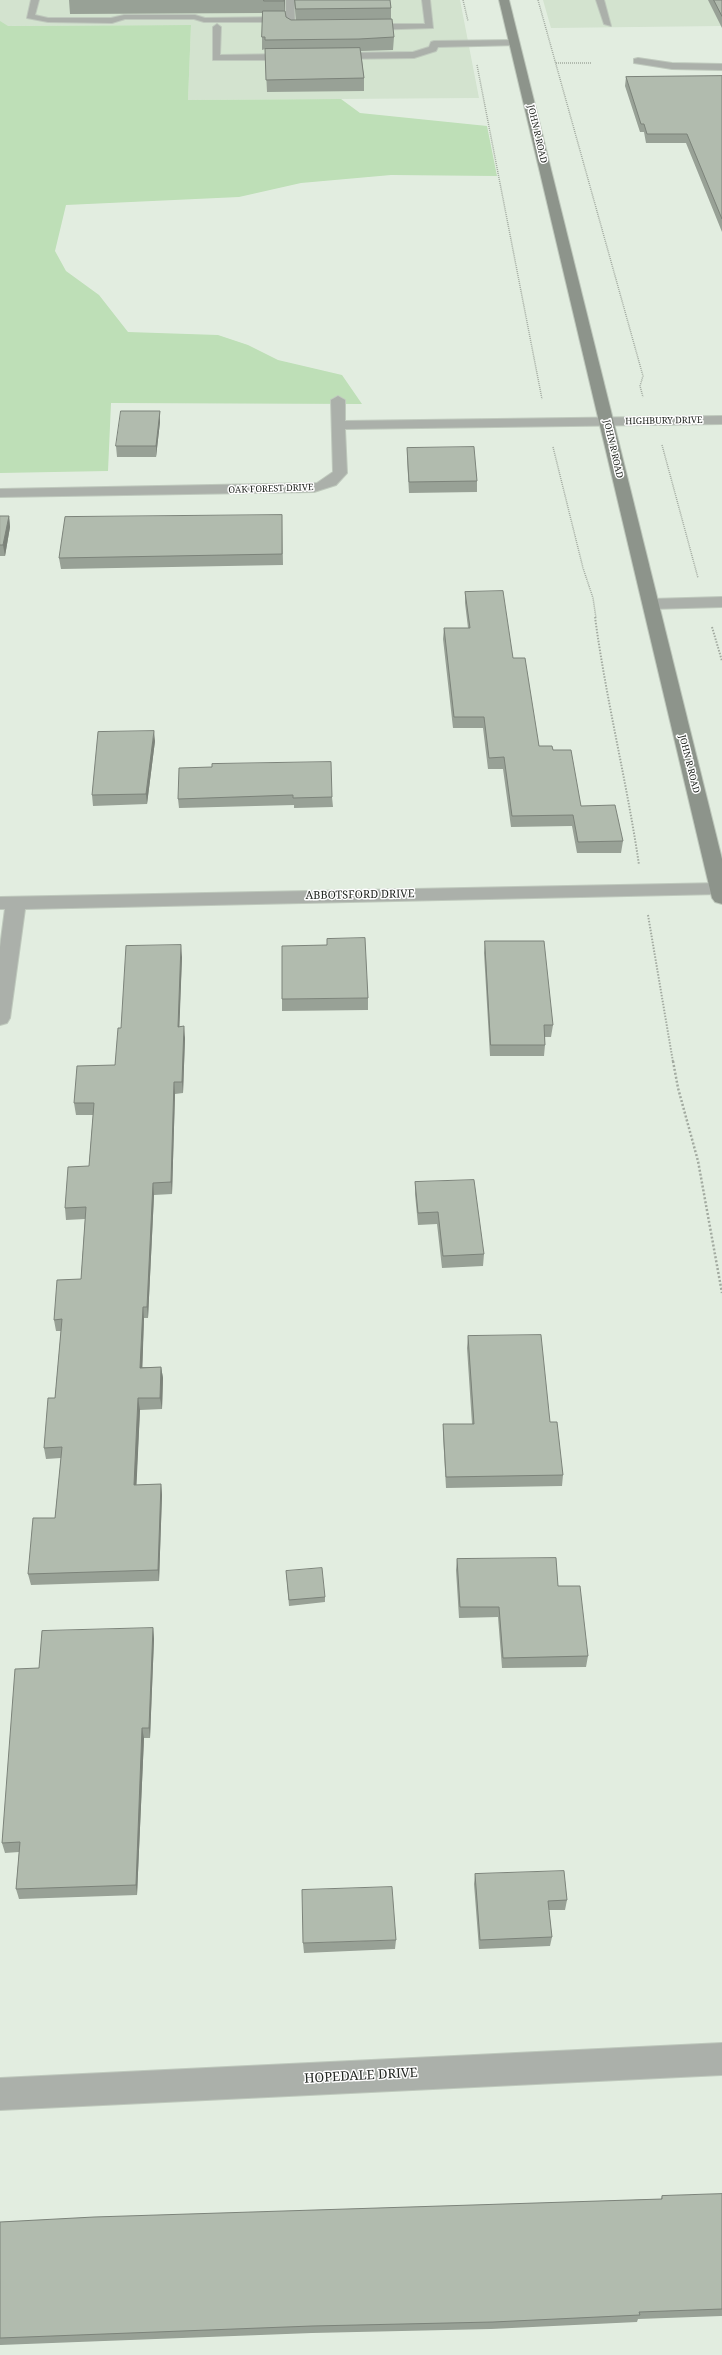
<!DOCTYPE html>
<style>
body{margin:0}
canvas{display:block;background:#e2ede0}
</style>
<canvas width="722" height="2355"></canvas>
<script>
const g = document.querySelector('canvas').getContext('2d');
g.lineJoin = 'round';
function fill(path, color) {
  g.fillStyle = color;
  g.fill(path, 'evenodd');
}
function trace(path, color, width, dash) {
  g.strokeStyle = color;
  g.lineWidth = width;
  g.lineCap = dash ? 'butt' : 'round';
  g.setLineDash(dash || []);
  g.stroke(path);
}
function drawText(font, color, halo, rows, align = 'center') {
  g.font = font + ' "Noto Serif",serif';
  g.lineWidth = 3;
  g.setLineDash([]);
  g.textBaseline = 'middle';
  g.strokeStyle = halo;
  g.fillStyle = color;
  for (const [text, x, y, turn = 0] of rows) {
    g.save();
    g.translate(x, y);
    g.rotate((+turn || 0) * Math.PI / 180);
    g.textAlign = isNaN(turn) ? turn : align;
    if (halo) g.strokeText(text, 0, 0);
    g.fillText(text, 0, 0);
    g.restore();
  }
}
fill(new Path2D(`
 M0 0H460L479 98 188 100 191 25 0 26Z
 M543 0H722V26L551 28Z`), '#d3e3cf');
fill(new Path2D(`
 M0 21 8 26 191 25 188 100 341 99 360 113 487 126 497 176 391 175 301 183 239 197 66 205 55 251 66 271 99 295 128 332 218 335 248 345 278 360 342 375 362 404 111 403 108 471 0 473Z`), '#bedfb7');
const lane = new Path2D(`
 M31 0H39L35 15 48 18H111L124 15H195L205 18 286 17V0H294L295 26 298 28 294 31 288 30 287 22H204L194 19H125L112 23 48 22 27 18Z
 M422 0H430L433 28 368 30 364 27 368 24H425Z
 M596 0H604L611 26 604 24Z
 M217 24 221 27 220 55 289 54 293 57 289 60H213V27Z
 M515 40 518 41V45L438 47 436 51 414 58 336 59 332 56 336 53 413 52 429 47 431 42 434 41Z`);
const street = new Path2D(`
 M638 58 672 63 722 64V70L672 69 634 63V59Z
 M338 396 345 400V421L722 416V424L345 429 347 473 336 485 314 492 0 497V489L317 483 333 472 331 400Z
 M722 597V607L651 609 645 607 643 604 645 601 651 599Z
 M722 883V893L720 894 25 909 10 1018 7 1023 0 1025V947L5 909H0V897Z
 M722 2043V2075L0 2110V2078Z`);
const secondary = new Path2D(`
 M499 0H509L722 859V904L715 902 712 898Z`);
trace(lane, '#bfc9bd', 2);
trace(street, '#bfc9bd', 2);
trace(secondary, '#bfc9bd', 2);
trace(new Path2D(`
 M463 0 468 21
 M538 0 643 376 640 386 643 397
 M556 63H592
 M477 65 542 399
 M662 445 698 578
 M553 447 583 568 593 598 596 618`), '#a2aaa0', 1.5, [1, 1]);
trace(new Path2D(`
 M595 617C606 700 627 782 639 865
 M712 627 722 661
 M648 915 673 1062`), '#a2aaa0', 2, [1.5, 1.5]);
trace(new Path2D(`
 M673 1061 678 1088 698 1161 722 1293`), '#a2aaa0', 2.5, [2, 2]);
fill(lane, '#abb0aa');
fill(street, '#abb0aa');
fill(secondary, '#8d948b');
fill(new Path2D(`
 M69 0H285V11L286 17 291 20H296L294 0H390L391 8V19L394 37 393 50 361 51 364 78V91L267 92 265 49 262 50V37L263 13 70 14Z
 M708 0H722V28Z
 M722 76V232L686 143H646L644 132H640L625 86 626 77Z
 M160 411V422L156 457H117L116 446Z
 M407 448 477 481V492L409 493 407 458Z
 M282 515 283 565 61 569 59 558Z
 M0 516H9L10 527 5 556H0Z
 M465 592 513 658 539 746 553 750 581 806 623 841 621 853H577L572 826 511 827 503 769H488L483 728H453L443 639 444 628H468L465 603Z
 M155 741 147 804 93 806 92 795Z
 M212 767 332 797 333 807 294 808V805L179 808 178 799Z
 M485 941 553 1025 551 1037H545V1045L544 1056H490L484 953Z
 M182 957 179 1027 185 1038 183 1093 175 1094 172 1194 154 1195 148 1318H144L142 1367H161L163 1378 162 1409 140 1410 136 1485 161 1484 162 1495 159 1581 31 1585 28 1574 55 1518 61 1458 46 1459 44 1448 55 1398 61 1331H56L54 1320 81 1279 85 1219 66 1220 65 1208 89 1166 93 1115H76L74 1103 115 1065 121 1028Z
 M368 998V1010L282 1011V999Z
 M415 1182 484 1254 483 1266 442 1268 437 1224 418 1225 415 1194Z
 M468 1336 550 1422 563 1475 562 1486 446 1488 443 1435V1424H472L467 1348Z
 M457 1559 558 1586 588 1656 586 1667 502 1668 498 1617 459 1618 456 1570Z
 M286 1571 325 1597V1602L289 1606Z
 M153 1628 154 1639 150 1738H144L137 1895 19 1899 16 1889 19 1852 5 1853 2 1843 39 1668Z
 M475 1874 567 1900 565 1910H549L552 1937 550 1946 479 1949 474 1884Z
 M396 1940 395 1949 304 1953 303 1943Z
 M722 2194V2316L638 2319 637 2322 491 2329 312 2333 0 2345V2222L661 2199 662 2196Z`), '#98a196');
fill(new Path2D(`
 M284 0H285L284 16Z
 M160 411V422L156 457V446Z
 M9 516 10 527 5 556 3 545Z
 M154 731 155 741 147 804 146 794Z
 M181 945 182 957 179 1038 178 1027Z
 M184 1026 185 1038 183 1093 182 1082Z
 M174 1082 175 1094 172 1194 171 1182Z
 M153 1183 154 1195 148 1318 147 1307Z
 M143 1307 144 1318 142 1379 140 1368Z
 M161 1367 163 1378 162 1409 160 1398Z
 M138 1398 140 1410 136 1496 134 1485Z
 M161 1484 162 1495 159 1581 158 1570Z
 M153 1628 154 1639 150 1738 149 1728Z
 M142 1728 144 1738 137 1895 136 1885Z`), '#7c837a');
const building = new Path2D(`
 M264 0H284V1H264Z
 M295 0H390L391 8 296 9Z
 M714 0H722V16Z
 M263 11H285L286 17 291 20 392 19 394 37 359 39 265 40V37H262Z
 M360 48 364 78 266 80 265 49Z
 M722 76V219L687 134H647L644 124H641L626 77Z
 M121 411H160L156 446H116Z
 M474 447 477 481 409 482 407 448Z
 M282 515V554L59 558 65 517Z
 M0 516H9L3 545H0Z
 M503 591 513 658H525L539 746H552L553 750H571L581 806 615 805 623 841 578 842 573 815 512 816 504 757 489 758 484 717H454L444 628H470L465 592Z
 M154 731 146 794 92 795 98 732Z
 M331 762 332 797 293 798V795L178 799 179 768 212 767V764Z
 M365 938 368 998 282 999V946L327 945V939Z
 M485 941H544L553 1025H544L545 1045H491Z
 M181 945 178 1027 184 1026 182 1082H174L171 1182 153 1183 147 1307H143L140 1368 161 1367 160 1398H138L134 1485 161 1484 158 1570 28 1574 33 1518H55L62 1447 44 1448 48 1398H55L62 1319 54 1320 57 1280 81 1279 86 1207 65 1208 68 1167 89 1166 94 1103H74L77 1066 115 1065 118 1028H121L126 946Z
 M474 1180 484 1254 443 1256 438 1212 418 1213 415 1182Z
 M541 1335 550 1422H557L563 1475 446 1477 443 1424H474L468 1336Z
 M556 1558 558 1586H580L588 1656 503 1658 499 1607H460L457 1559Z
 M322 1568 325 1597 289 1600 286 1571Z
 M153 1628 149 1728H142L136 1885 16 1889 20 1842 2 1843 15 1669 39 1668 42 1631Z
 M564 1871 567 1900 548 1901 552 1937 480 1940 475 1874Z
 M392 1887 396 1940 303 1943 302 1890Z
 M722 2194V2309L639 2312 640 2315 493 2322 312 2326 0 2338V2222L94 2217 662 2199V2196Z`);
fill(building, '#b1bbae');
trace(building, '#7c837a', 1);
drawText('9px', '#212520', '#fff', [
 ["JOHN R ROAD",537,134,77],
 ["HIGHBURY DRIVE",664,421,-1],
 ["JOHN R ROAD",613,449,77],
 ["OAK FOREST DRIVE",271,489,-2],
 ["JOHN R ROAD",689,764,76]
]);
drawText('11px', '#212520', '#fff', [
 ["ABBOTSFORD DRIVE",360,895,-1]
]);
drawText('13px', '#212520', '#fff', [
 ["HOPEDALE DRIVE",361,2076,-3]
]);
</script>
